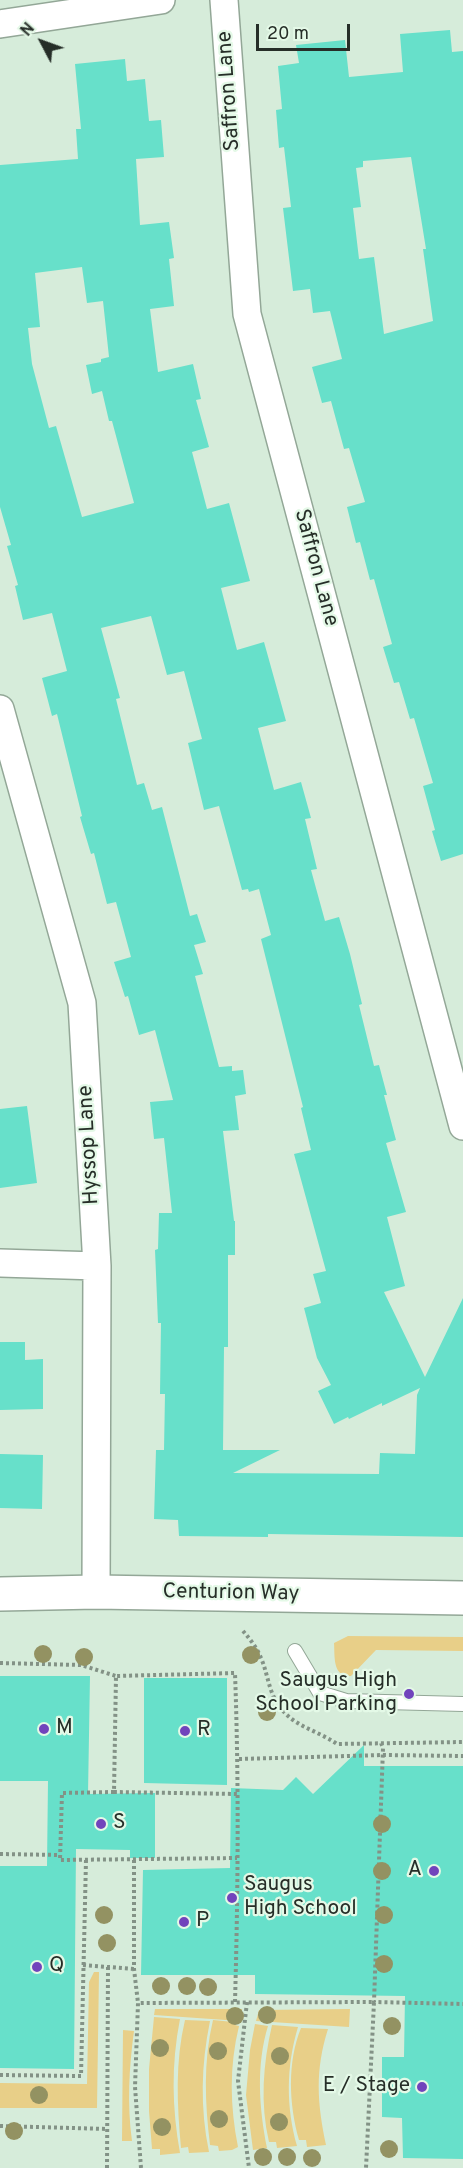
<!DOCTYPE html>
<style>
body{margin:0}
#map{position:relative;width:463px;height:2168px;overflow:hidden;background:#d6ecda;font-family:Overpass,sans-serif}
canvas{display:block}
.north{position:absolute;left:12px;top:12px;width:60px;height:60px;-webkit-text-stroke:4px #e4f9e7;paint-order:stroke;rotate:311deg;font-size:16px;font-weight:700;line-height:24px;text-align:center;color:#262e28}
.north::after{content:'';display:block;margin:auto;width:21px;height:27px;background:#262e28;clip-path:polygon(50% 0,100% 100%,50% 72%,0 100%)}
.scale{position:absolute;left:256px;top:24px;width:94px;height:27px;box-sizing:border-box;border:3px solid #262e28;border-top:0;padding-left:8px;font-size:18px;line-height:21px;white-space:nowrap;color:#262e28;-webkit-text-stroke:4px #e4f9e7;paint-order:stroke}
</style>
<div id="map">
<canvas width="463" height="2168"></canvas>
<div class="north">N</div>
<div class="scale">20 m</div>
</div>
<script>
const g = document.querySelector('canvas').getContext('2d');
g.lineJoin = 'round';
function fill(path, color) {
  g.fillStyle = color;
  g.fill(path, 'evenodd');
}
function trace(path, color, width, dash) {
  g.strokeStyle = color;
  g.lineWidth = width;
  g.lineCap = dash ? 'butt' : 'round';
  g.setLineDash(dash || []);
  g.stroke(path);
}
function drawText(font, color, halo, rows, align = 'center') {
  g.font = font + ' Overpass,sans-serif';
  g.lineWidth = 4.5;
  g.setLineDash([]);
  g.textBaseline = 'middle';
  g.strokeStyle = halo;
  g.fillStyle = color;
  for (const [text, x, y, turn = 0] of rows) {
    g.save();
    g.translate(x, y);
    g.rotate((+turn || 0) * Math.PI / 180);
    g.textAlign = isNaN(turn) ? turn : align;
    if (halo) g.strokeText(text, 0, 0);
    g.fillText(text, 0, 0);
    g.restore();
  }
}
fill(new Path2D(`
 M348 1636 463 1637V1651L376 1650 351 1676C332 1677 335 1656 334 1643Z
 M94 1972H99L97 2108H0V2083L87 2084 89 1982Z
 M155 2009H242L240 2021 154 2015Z
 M350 2009 349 2027 256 2021 259 2010Z
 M154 2017 180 2019C171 2065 172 2108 180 2153L160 2155V2149H152L149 2111V2069Z
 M185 2020 210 2021C201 2065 200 2108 209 2152L189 2153 188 2147 181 2148C177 2104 175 2062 185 2020Z
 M213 2020 233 2022 235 2025 239 2026C229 2067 230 2106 238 2147L232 2150 219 2151 218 2146 210 2145C205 2103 203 2062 213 2020Z
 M255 2024 268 2026C256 2065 259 2108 267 2148L253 2150 246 2095 250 2050Z
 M272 2025 298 2027C286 2067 286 2107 297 2146L277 2148 276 2142H269C260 2103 263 2064 272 2025Z
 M301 2028 328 2029C315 2070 317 2102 326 2145L307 2147 306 2140H299C289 2105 287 2062 301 2028Z
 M123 2030 134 2031C129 2068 127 2104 132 2141H122Z`), '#e8cf88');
fill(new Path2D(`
 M450 30 452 52 463 51V854L441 861 432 831 435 830 423 786 433 783 414 718 410 719 399 682 394 683 383 647 392 644 374 579 370 580 360 542 356 543 347 507 365 502 349 448 344 449 331 401 322 403 312 367 342 359 330 311 313 313 310 289 293 291 283 208 291 207 284 147 279 148 276 110 282 109 278 66 299 63 296 45 345 40 349 77 403 72 400 34ZM411 157 426 249H423L433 321 384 334 374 257 359 259 353 208 361 207 356 168 363 167V161Z
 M125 59 127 81 145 79 149 121 161 120 164 157 136 159 140 225 169 222 174 258 169 259 174 306 150 309 158 372 193 364 201 399 196 400 209 447 192 452 207 509 229 503 250 581 221 588 237 650 264 642 286 721 258 728 274 790 301 782 311 818 305 819 317 869 311 870 325 921 339 917 350 954 362 1004 359 1005 374 1066 379 1065 387 1095H384L396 1140 386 1143 406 1212 387 1217 405 1286 384 1292 425 1377 463 1298V1537L268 1534V1537L179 1536 178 1520 154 1519 156 1450H164L165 1394H160L161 1323H158L155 1250 158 1249 159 1213H172L164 1138 154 1139 150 1102 173 1100 155 1030 139 1035 128 996 125 997 114 962 131 957 116 902 107 904 94 853 91 854 80 817 82 816 57 714 52 716 42 678 67 671 52 613 23 620 15 586 18 585 7 546 11 545 0 507V165L78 159 76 129H81L75 64ZM82 267 87 303 103 301 109 357 101 359V362L86 365 92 394 102 391 109 421H112L134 503 82 517 56 426 49 428 32 364 28 328 40 327 35 273ZM151 616 167 675 184 671 202 739 188 743 204 810 219 806 242 890 248 889 249 892 259 889 271 935 261 939 303 1107 301 1108 311 1150 294 1154 326 1271 313 1274 321 1303 304 1308 317 1358 331 1385 318 1391 334 1424 348 1417 349 1419 382 1403V1406L420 1388 417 1395 415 1454 380 1453 379 1474 233 1473 280 1450H223L224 1347H228V1255H235V1221H234L223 1131 239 1130 235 1096 246 1094 243 1070 232 1071V1066L219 1067 195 976 203 974 194 945 206 942 197 914 190 916 162 807 152 810 144 783 137 785 116 699 120 698 101 628Z
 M27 1106 37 1183 0 1188V1109Z
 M0 1342H25V1360L43 1359V1409L0 1410Z
 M0 1454 43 1455 42 1509 0 1508Z
 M0 1676H90L88 1794 155 1793V1858H130V1850L76 1849 74 2069 0 2068V1866H47L48 1781H0Z
 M144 1678H227V1785L144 1783Z
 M364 1745V1766H463V2159L403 2158 402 2118 382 2117V2057H404L405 1996 255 1994V1975H141L143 1870 230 1868 231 1788 283 1790 296 1777 313 1794Z`), '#67e0ca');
const service = new Path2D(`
 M295 1651 320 1693 346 1701 463 1704`);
const minor = new Path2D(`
 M224 0 247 314 463 1126
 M0 24 161 0
 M0 709 82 1003 97 1266 96 1592
 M0 1263 97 1266`);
const tertiary = new Path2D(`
 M0 1594 96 1592 463 1598`);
trace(service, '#93a797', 16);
trace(minor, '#93a797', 30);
trace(tertiary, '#93a797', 36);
trace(new Path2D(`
 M243 1631C250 1639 257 1648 261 1658 268 1674 268 1690 279 1706 294 1727 317 1730 337 1744L463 1742
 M0 1663 81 1665 116 1676
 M381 1743 383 1748 374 2002 463 2004
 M239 1759 383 1755 463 1756
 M114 1792 62 1793 60 1860 237 1858
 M0 1854 60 1855
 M134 1860V1969L138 2003
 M83 1965 134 1969
 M235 2002C238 1892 239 1783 235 1673L116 1676 114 1792 238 1794
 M247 2002 238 2081 249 2168
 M0 2075 81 2076 86 1860
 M0 2126 107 2129
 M107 2168 108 1967
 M141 2168 135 2087 138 2003 374 2002 366 2168`), '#839286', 4, [3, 3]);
trace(service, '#fff', 14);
trace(minor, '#fff', 27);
trace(tertiary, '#fff', 33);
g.fillStyle = '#939262';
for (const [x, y] of [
 [43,1654],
 [251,1655],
 [84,1657],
 [267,1712],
 [382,1824],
 [382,1871],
 [104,1915],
 [384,1915],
 [107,1943],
 [384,1964],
 [161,1986],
 [187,1986],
 [208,1987],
 [267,2015],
 [235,2016],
 [392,2026],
 [160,2048],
 [218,2051],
 [280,2056],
 [39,2095],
 [219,2119],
 [279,2122],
 [162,2127],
 [14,2131],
 [389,2149],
 [263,2157],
 [287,2157],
 [312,2158]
]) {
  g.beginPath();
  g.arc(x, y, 9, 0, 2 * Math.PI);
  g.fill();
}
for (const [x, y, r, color] of [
 [409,1694,6,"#7144bc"],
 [44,1729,6,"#7144bc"],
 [185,1731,6,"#7144bc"],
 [101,1824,6,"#7144bc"],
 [434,1871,6,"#7144bc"],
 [232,1898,6,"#7144bc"],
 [184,1922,6,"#7144bc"],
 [37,1967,6,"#7144bc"],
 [422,2087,6,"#7144bc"]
]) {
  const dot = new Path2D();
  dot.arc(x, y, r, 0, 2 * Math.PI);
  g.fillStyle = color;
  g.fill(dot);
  trace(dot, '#e4f9e7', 2);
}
drawText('21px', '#262e28', '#e4f9e7', [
 ["Saffron Lane",230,91,-94],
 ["Saffron Lane",315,568,75],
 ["Hyssop Lane",90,1145,-93],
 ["Centurion Way",231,1594,1]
]);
drawText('21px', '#262e28', '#e4f9e7', [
 ["Saugus High",397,1682,"right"],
 ["School Parking",397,1706,"right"],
 ["M",56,1729],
 ["R",197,1731],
 ["S",113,1824],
 ["A",422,1871,"right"],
 ["Saugus",244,1886],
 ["High School",244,1910],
 ["P",196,1922],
 ["Q",49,1967],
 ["E / Stage",410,2087,"right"]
], 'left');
</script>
